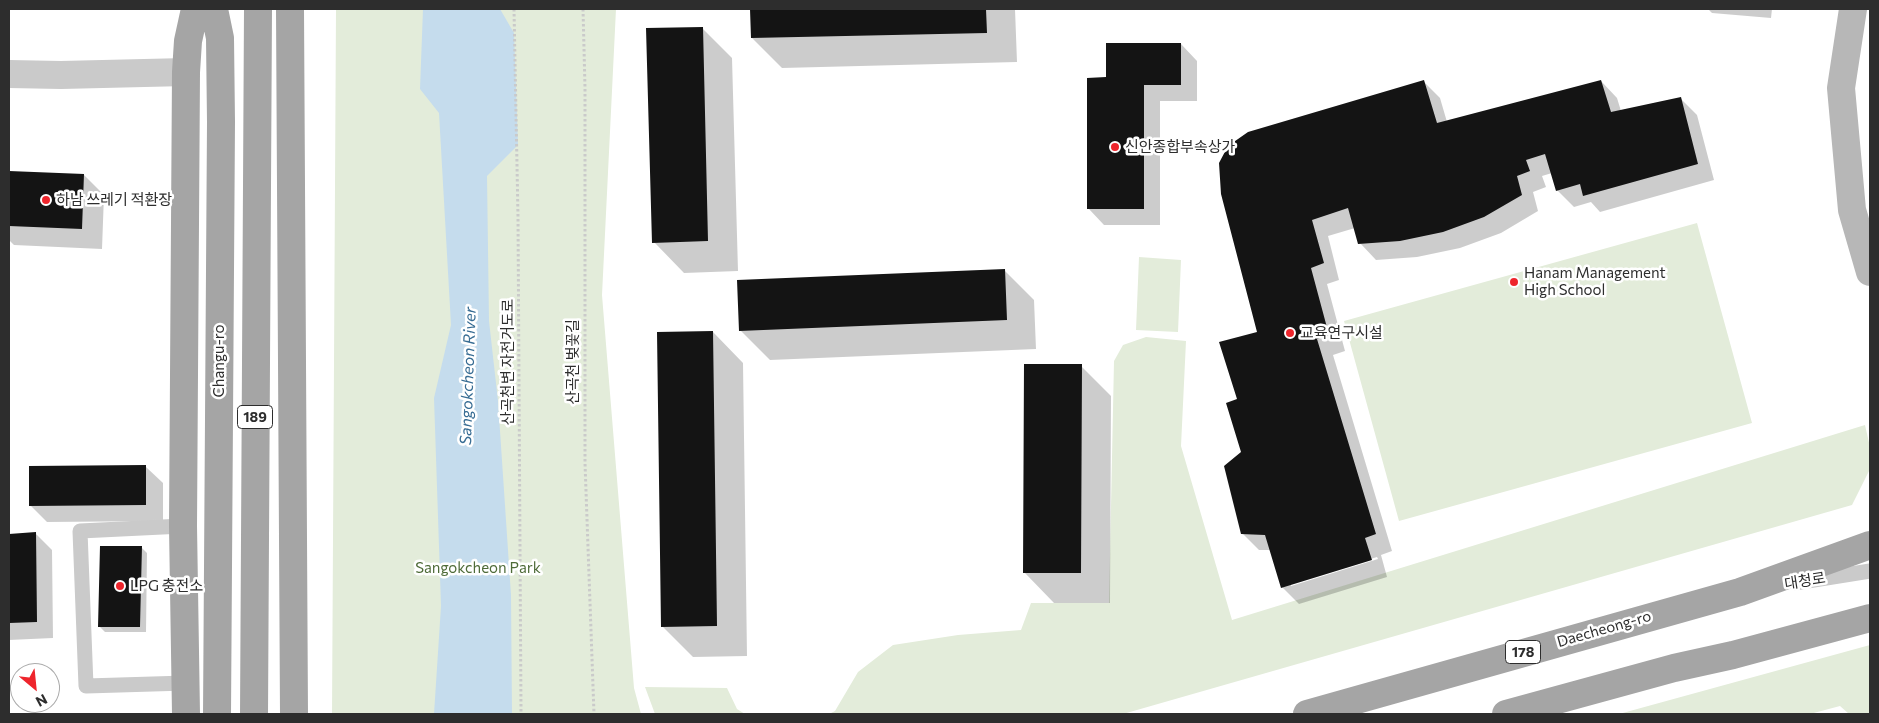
<!DOCTYPE html>
<meta charset="utf-8">
<style>
body{margin:0}
#map{position:relative;width:1879px;height:723px;overflow:hidden;background:#fff;font-family:Commissioner,sans-serif}
canvas{display:block}
.frame{position:absolute;inset:0;border:10px solid #2d2d2d;pointer-events:none}
.north{position:absolute;left:10px;top:663px;width:50px;height:50px;box-sizing:border-box;background:#fff;border:1px solid #ababab;border-radius:50%;rotate:152deg;font-size:14px;font-weight:700;line-height:20px;text-align:center;color:#2d2d2d}
.north::after{content:'';display:block;margin:auto;width:18px;height:22px;background:#ee252c;clip-path:polygon(50% 0,100% 100%,50% 72%,0 100%)}
</style>
<div id="map">
<canvas width="1879" height="723"></canvas>
<div class="frame"></div>
<div class="north">N</div>
</div>
<script>
const c = document.querySelector('canvas').getContext('2d');
c.lineJoin = 'round';
function fill(path, color) {
  c.fillStyle = color;
  c.fill(path, 'evenodd');
}
function toPath(rows) {
  const path = new Path2D();
  for (const r of rows) {
    path.moveTo(r[0], r[1]);
    for (let i = 2; i < r.length; i += 2) path.lineTo(r[i], r[i + 1]);
  }
  return path;
}
function trace(path, color, width, dash) {
  c.strokeStyle = color;
  c.lineWidth = width;
  c.lineCap = dash ? 'butt' : 'round';
  c.setLineDash(dash || []);
  c.stroke(path);
}
function drawText(font, color, halo, rows, align = 'center') {
  c.font = font + ' Commissioner,"Noto Sans KR",sans-serif';
  c.lineWidth = 5;
  c.setLineDash([]);
  c.textBaseline = 'middle';
  c.strokeStyle = halo;
  c.fillStyle = color;
  for (const [text, x, y, turn = 0] of rows) {
    c.save();
    c.translate(x, y);
    c.rotate((+turn || 0) * Math.PI / 180);
    c.textAlign = isNaN(turn) ? turn : align;
    if (halo) c.strokeText(text, 0, 0);
    c.fillText(text, 0, 0);
    c.restore();
  }
}
const green = toPath([
 [336,9,616,9,602,295,634,688,641,714,332,714],
 [1697,223,1752,423,1399,521,1344,321],
 [1139,257,1181,260,1178,332,1136,330],
 [1146,337,1186,341,1181,446,1232,620,1865,425,1870,447,1870,469,1852,505,1123,714,829,714,835,711,858,672,893,645,958,635,1021,630,1031,603,1109,603,1114,361,1123,345],
 [1870,645,1870,714,1849,714,1840,706,1810,714,1619,714],
 [645,687,727,688,737,709,745,714,655,714]
]);
const water = toPath([
 [423,9,500,9,514,33,518,145,487,176,489,321,498,401,511,595,512,714,434,714,441,606,434,398,451,325,439,113,420,89]
]);
const shadow = toPath([
 [751,9,1015,9,1017,62,782,68,752,38],
 [1708,9,1772,9,1771,18,1712,13],
 [702,28,732,58,738,271,684,273,654,242],
 [1181,44,1197,61,1197,101,1160,101,1160,225,1104,225,1088,208,1107,79],
 [1423,81,1440,98,1447,122,1601,81,1617,98,1621,111,1680,98,1697,115,1714,180,1600,212,1591,202,1574,207,1557,190,1552,173,1542,176,1546,187,1533,192,1538,211,1501,233,1460,248,1417,257,1376,260,1360,243,1355,228,1328,236,1339,280,1327,284,1345,351,1333,355,1392,551,1381,555,1387,577,1299,604,1282,587,1271,550,1259,550,1242,533,1242,452,1238,400,1258,332,1222,193],
 [1377,557,1378,559,1291,586,1291,584],
 [9,172,84,175,104,195,102,249,14,245,9,240],
 [1004,270,1034,300,1036,349,770,360,740,330],
 [713,332,743,363,747,656,693,657,662,626],
 [1081,366,1111,396,1110,603,1054,603,1024,572],
 [146,467,163,483,163,521,47,522,30,505],
 [35,533,52,550,53,638,9,640,9,535],
 [141,547,147,553,146,632,105,632,99,626]
]);
const building = toPath([
 [750,9,986,9,987,33,751,38],
 [703,27,708,241,652,243,646,28],
 [1106,43,1181,43,1181,85,1144,85,1144,209,1087,209,1087,78,1106,77],
 [1424,80,1437,123,1601,80,1611,112,1681,97,1698,164,1583,196,1580,184,1556,191,1545,154,1526,160,1530,171,1517,176,1522,195,1484,217,1443,232,1400,241,1358,244,1348,208,1312,220,1324,263,1311,268,1329,335,1317,339,1376,534,1365,538,1372,560,1281,588,1265,535,1241,534,1224,466,1241,452,1226,403,1237,399,1219,342,1257,332,1221,194,1219,163,1228,146,1248,132],
 [9,171,84,174,82,229,9,226],
 [1005,269,1007,320,739,331,737,280],
 [713,331,717,626,661,627,657,332],
 [1024,364,1082,364,1081,573,1023,573],
 [146,465,146,505,29,506,29,466],
 [36,532,37,622,9,623,9,534],
 [100,546,142,546,140,627,98,627]
]);
const path = toPath([
 [514,9,518,217,521,714],
 [583,9,585,88,585,463,594,714]
]);
const service = toPath([
 [183,526,80,531,86,686,186,683],
 [1795,583,1870,571]
]);
const minor = toPath([
 [9,74,61,75,186,72]
]);
const secondary = toPath([
 [1853,9,1841,88,1852,210,1870,272]
]);
const primary = toPath([
 [214,9,220,38,221,122,217,714],
 [290,9,294,714],
 [186,714,183,526,186,72,188,41,195,9],
 [254,714,258,9],
 [1307,714,1740,592,1870,545],
 [1506,714,1674,668,1733,655,1870,618]
]);
const markers = [
 [1115,147,5,"#ee252c"],
 [46,200,5,"#ee252c"],
 [1514,282,5,"#ee252c"],
 [1290,333,5,"#ee252c"],
 [120,586,5,"#ee252c"]
];
const shields = [
 [255,417,35],
 [1523,652,35]
];
const shieldNames = [
 ["189",255,417],
 ["178",1523,652]
];
const poiNames = [
 ["신안종합부속상가",1125,147],
 ["하남 쓰레기 적환장",56,200],
 ["Hanam Management",1524,273],
 ["High School",1524,290],
 ["교육연구시설",1300,333],
 ["LPG 충전소",130,586]
];
const streetNames = [
 ["Changu-ro",219,361,-90],
 ["산곡천변 자전거도로",508,362,-90],
 ["산곡천 벚꽃길",573,362,-90],
 ["대청로",1805,581,-9],
 ["Daecheong-ro",1604,629,-16]
];
const parkNames = [
 ["Sangokcheon Park",478,568]
];
const waterNames = [
 ["Sangokcheon River",468,376,-88]
];
fill(green, '#e3ecda');
fill(water, '#c5dced');
fill(shadow, '#0003');
fill(building, '#141414');
trace(path, '#cacaca', 3, [2.5, 2.5]);
trace(service, '#cacaca', 15);
trace(minor, '#cacaca', 28);
trace(secondary, '#b7b7b7', 28);
trace(primary, '#a5a5a5', 28);
for (const [x, y, r, color] of markers) {
  const dot = new Path2D();
  dot.arc(x, y, r, 0, 2 * Math.PI);
  c.fillStyle = color;
  c.fill(dot);
  trace(dot, '#fff', 2);
}
for (const [x, y, w] of shields) {
  const box = new Path2D();
  box.roundRect(x - w / 2, y - 11.5, w, 23, 4);
  c.fillStyle = '#fff';
  c.fill(box);
  trace(box, '#2d2d2d', 1);
}
drawText('bold 14px', '#2d2d2d', null, shieldNames);
drawText('15px', '#2d2d2d', '#fff', poiNames, 'left');
drawText('15px', '#2d2d2d', '#fff', streetNames);
drawText('15px', '#4e6b38', '#fff', parkNames);
drawText('italic 16px', '#376c93', '#fff', waterNames);
</script>
